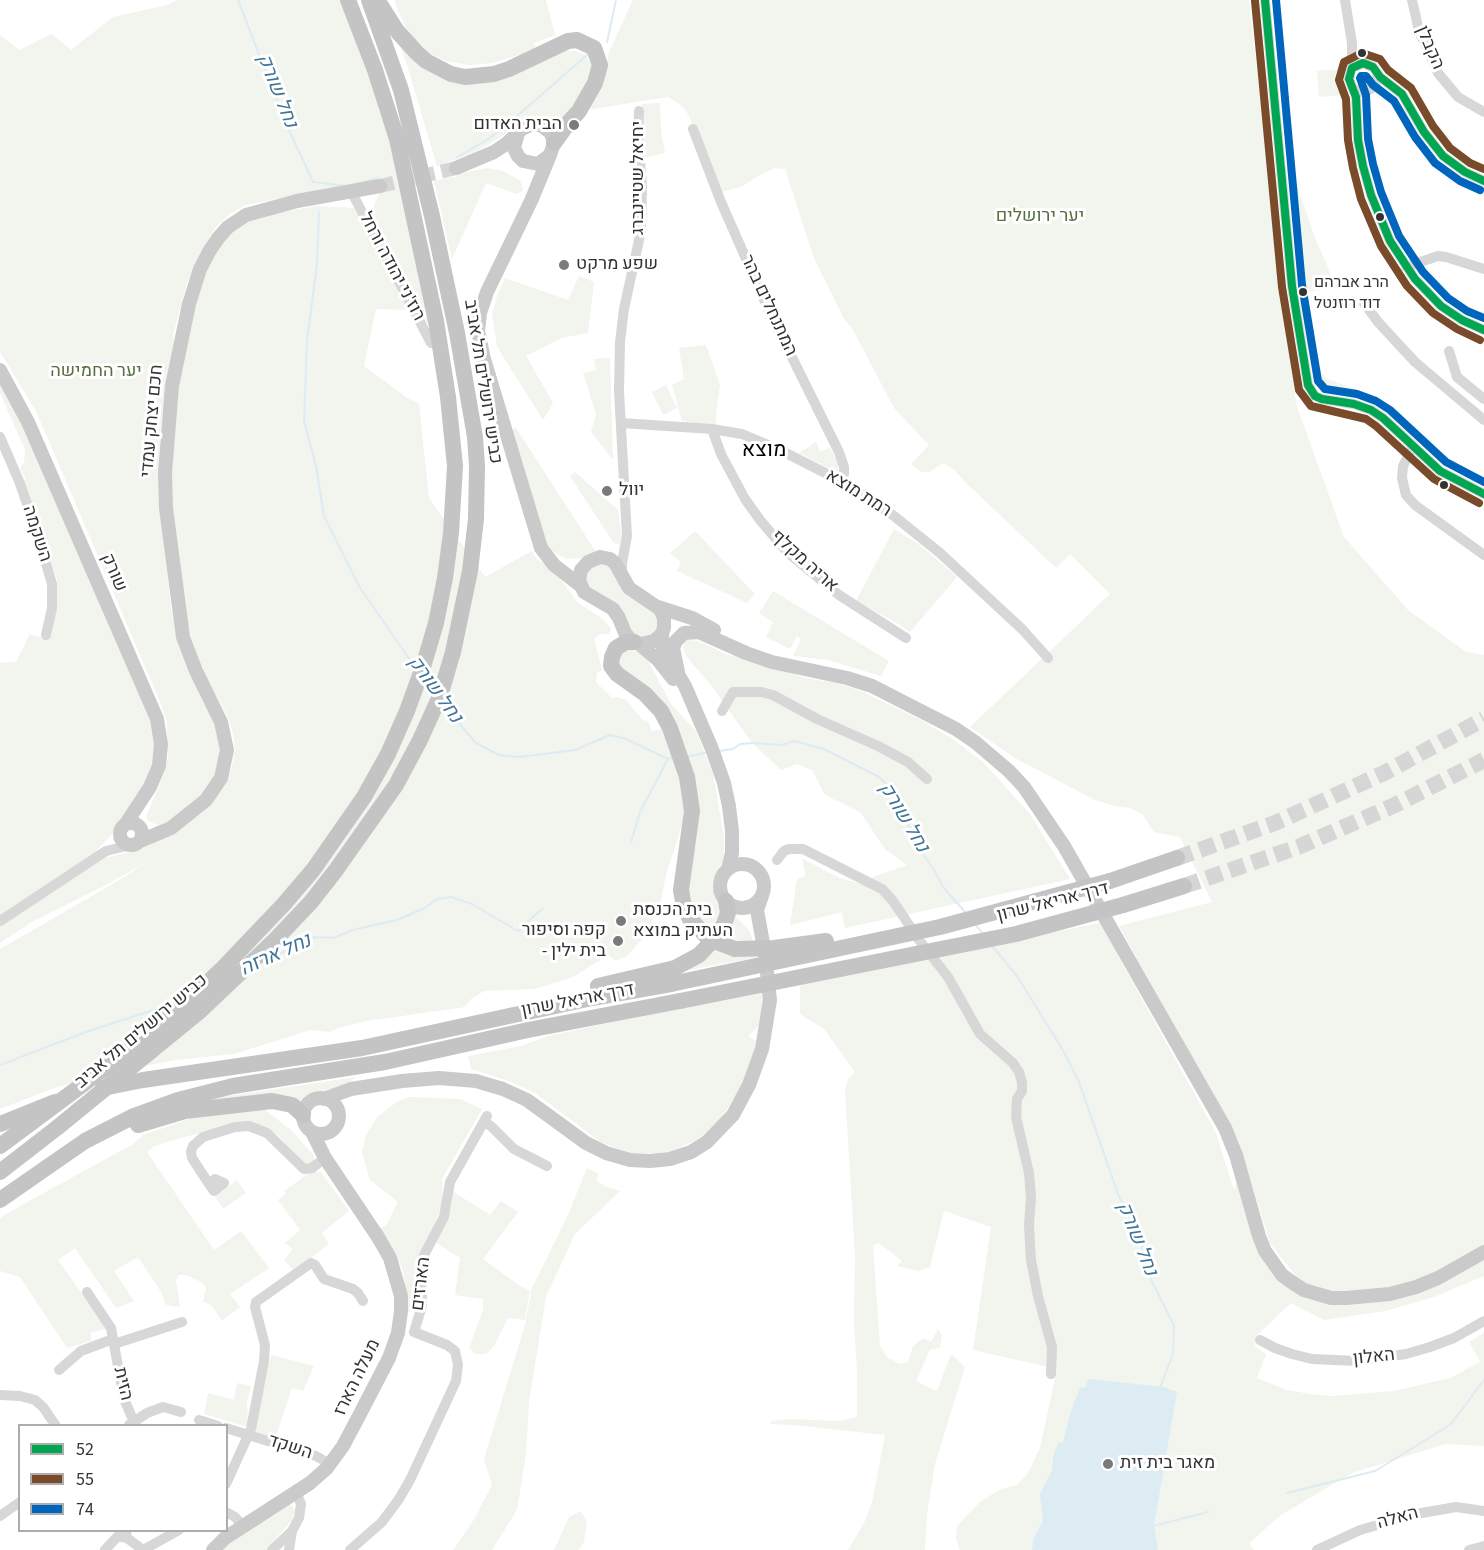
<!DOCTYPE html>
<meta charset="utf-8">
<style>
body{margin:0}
#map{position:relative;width:1484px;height:1550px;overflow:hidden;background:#fff;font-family:"Source Sans 3",sans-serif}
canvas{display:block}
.legend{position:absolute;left:18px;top:1424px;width:210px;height:108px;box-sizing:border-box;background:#fff;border:2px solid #adadad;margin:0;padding:8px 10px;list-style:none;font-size:18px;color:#333}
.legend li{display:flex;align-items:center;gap:12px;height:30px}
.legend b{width:30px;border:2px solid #adadad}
</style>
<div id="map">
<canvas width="1484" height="1550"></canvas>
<ul class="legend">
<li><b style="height:8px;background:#00a651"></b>52</li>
<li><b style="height:8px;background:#7a4b2a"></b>55</li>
<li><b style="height:8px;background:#0065bd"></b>74</li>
</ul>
</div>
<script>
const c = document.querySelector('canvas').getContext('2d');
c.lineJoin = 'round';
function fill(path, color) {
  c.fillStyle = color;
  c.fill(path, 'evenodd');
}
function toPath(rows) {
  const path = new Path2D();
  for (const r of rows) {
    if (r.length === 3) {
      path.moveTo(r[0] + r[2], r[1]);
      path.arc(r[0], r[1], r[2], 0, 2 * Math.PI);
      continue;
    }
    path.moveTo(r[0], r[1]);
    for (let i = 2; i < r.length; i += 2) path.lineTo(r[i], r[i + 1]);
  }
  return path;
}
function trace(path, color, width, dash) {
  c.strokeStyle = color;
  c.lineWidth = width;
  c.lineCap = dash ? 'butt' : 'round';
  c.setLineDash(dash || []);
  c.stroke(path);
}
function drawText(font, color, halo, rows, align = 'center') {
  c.font = font + ' "Source Sans 3",Heebo,sans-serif';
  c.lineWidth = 6;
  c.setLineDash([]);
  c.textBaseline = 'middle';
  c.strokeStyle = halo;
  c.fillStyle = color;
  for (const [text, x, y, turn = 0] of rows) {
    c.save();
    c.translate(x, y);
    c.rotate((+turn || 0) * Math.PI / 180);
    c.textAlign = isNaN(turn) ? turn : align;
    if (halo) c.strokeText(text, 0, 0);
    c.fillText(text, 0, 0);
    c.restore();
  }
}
const green = toPath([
 [177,0,343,0,378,99,378,108,393,145,433,328,424,321,380,237,374,212,374,205,380,192,318,191,245,205,230,214,215,228,203,249,187,283,173,335,174,343,160,434,159,488,171,608,178,639,211,711,222,747,218,768,205,793,170,821,159,825,150,822,146,817,164,774,168,757,167,722,161,704,36,411,0,352,0,35,19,50,52,34,71,50,113,17,167,5],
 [394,0,546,0,555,35,534,43,536,50,492,63,469,65,446,61,431,54,418,44,405,27],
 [633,0,1249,0,1296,404,1344,537,1408,610,1466,652,1484,655,1484,1246,1453,1264,1408,1285,1343,1294,1319,1289,1298,1279,1270,1243,1239,1142,1119,926,1212,902,1180,837,1154,832,1143,815,1131,808,1114,806,1093,799,1015,758,970,727,1110,594,1070,554,1056,568,964,481,954,469,943,463,930,472,921,472,911,464,929,445,894,408,852,328,844,319,814,258,785,169,775,168,758,176,743,186,719,193,696,130,685,109,678,103,668,97,586,110,606,68,609,52],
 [398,40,453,78,565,51,575,51,586,55,591,63,593,68,591,83,556,126,545,119,528,117,518,122,501,137,473,153,437,166,407,65],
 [1340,69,1342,95,1319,97,1317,71],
 [660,103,661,131,665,153,643,158,642,104],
 [487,168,503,171,521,181,523,191,516,194,486,183,452,259,434,181,451,177,456,178,457,174],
 [1292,171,1315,238,1337,288,1303,292],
 [316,206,354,208,408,310,376,309,364,366,406,397,419,404,429,498,485,577,532,551,537,559,555,571,577,602,604,620,611,629,610,634,600,634,594,639,602,670,597,673,596,682,612,698,617,697,626,700,642,719,649,722,652,731,666,728,686,797,682,825,666,875,660,904,643,938,627,956,616,961,608,955,573,977,534,989,484,991,472,998,465,1007,367,1021,341,1027,330,1032,310,1030,234,1054,176,1060,118,1071,57,1087,0,1109,0,949,111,885,149,861,102,887,35,920,0,943,0,663,16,662,30,634,47,639,57,601,57,579,23,481,26,479,20,468,24,463,25,450,0,393,0,380,21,420,152,726,155,743,153,762,147,779,116,830,96,851,101,859,135,851,167,837,227,779,232,766,235,749,233,733,226,713,205,676,191,637,185,613,172,507,169,448,177,381,194,302,215,247,236,225,252,217],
 [579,276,594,282,588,333,561,338,526,356,553,403,543,420,497,347,492,314,497,296,505,278,568,300],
 [1309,301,1317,358,1322,373,1328,379,1371,395,1386,405,1418,439,1418,449,1387,414,1371,404,1354,397,1327,392,1314,382,1299,302],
 [706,345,720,385,716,413,716,427,682,421,672,385,684,379,679,348],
 [610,358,613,460,591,432,596,414,583,373,596,370,594,359],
 [666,385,677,408,663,415,652,392],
 [516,428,596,552,581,558,566,559,551,551,546,544,509,431],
 [816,442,820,451,830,448,838,462,838,473,799,453],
 [575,472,618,510,622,539,619,545,613,542,570,476],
 [894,529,921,546,957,577,910,632,897,623,856,601],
 [695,531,755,594,747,603,677,571,681,562,670,553],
 [608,563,658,614,657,633,647,638,635,635,588,589,584,573,590,564],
 [773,591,889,661,881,676,828,660,793,656,801,639,797,636,790,649,766,637,772,623,776,624,759,613],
 [688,640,698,641,728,655,752,659,805,678,837,683,861,691,921,720,951,738,983,762,1030,814,1070,879,845,928,842,912,790,925,797,879,806,876,802,858,839,878,857,883,907,865,885,849,860,812,825,795,812,770,797,764,781,770,752,743,710,684,686,656,683,648,684,642],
 [631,649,639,653,648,661,671,704,696,731,713,774,724,837,724,853,723,860,713,880,714,895,721,910,715,925,709,931,701,923,687,895,685,748,618,666,618,659,623,651],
 [736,917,749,930,754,943,722,937],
 [1100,923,1216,1133,1234,1190,1239,1175,1258,1242,1300,1295,1385,1299,1484,1254,1484,1276,1434,1297,1385,1311,1324,1320,1291,1303,1258,1334,1254,1346,1266,1354,1257,1378,1287,1390,1310,1394,1332,1396,1394,1391,1450,1378,1480,1362,1469,1342,1484,1333,1484,1446,1445,1444,1352,1473,1281,1515,1249,1543,1254,1550,960,1550,956,1538,957,1527,967,1515,981,1501,1001,1489,1017,1485,1028,1473,1040,1448,1057,1369,973,1350,991,1227,944,1211,930,1267,918,1271,897,1266,902,1261,879,1243,873,1246,880,1346,888,1358,900,1364,908,1362,913,1346,924,1338,931,1342,938,1329,942,1335,940,1348,930,1350,916,1381,937,1391,951,1354,965,1367,935,1464,927,1514,925,1550,848,1550,864,1523,872,1503,885,1435,794,1425,771,1424,771,1421,791,1419,838,1421,857,1417,857,1369,854,1325,855,1256,845,1092,848,1079,855,1072,824,1029,800,1014,800,982],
 [716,947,743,956,759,957,673,973],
 [763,990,763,1022,748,1036,759,1043,742,1087,717,1124,707,1133,694,1141,671,1151,658,1153,631,1153,602,1143,535,1093,509,1081,471,1069,468,1056,521,1046,548,1036],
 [357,1077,338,1089,311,1095,302,1104,208,1103,214,1098],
 [409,1097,460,1099,482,1109,442,1179,443,1201,434,1228,415,1312,406,1311,407,1295,403,1271,397,1256,379,1229,386,1225,398,1202,370,1180,362,1152,366,1135,377,1117,398,1101],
 [264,1109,292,1131,314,1156,314,1162,307,1165,301,1162,278,1135,260,1125,225,1126,163,1143,153,1147,147,1152,214,1250,241,1231,269,1268,230,1294,240,1307,222,1321,212,1306,203,1301,206,1288,203,1283,187,1275,179,1275,176,1280,180,1307,166,1305,161,1292,138,1257,114,1271,134,1301,116,1308,75,1248,58,1260,103,1323,105,1329,91,1333,91,1341,67,1348,20,1277,0,1271,0,1218,22,1205,133,1144,143,1135,192,1118],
 [587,1168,599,1174,596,1181,607,1187,620,1191,575,1234,546,1297,529,1402,526,1454,517,1510,492,1550,453,1550,473,1521,492,1485,484,1459,525,1325,532,1288,568,1215],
 [312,1171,321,1172,349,1211,322,1233,329,1244,294,1271,284,1260,293,1249,285,1243,300,1230,278,1200,286,1194,284,1191],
 [237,1180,246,1193,223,1209,215,1197],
 [452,1191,490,1215,501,1201,518,1212,483,1259,517,1284,530,1291,525,1320,508,1318,494,1346,486,1354,476,1354,469,1348,483,1310,483,1299,455,1295,460,1258,435,1242,449,1218,453,1198],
 [271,1355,314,1366,303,1391,292,1388,275,1439,255,1432,260,1399],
 [237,1383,251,1386,247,1402,248,1427,204,1414,208,1393,234,1400],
 [289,1503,295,1510,292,1520,266,1550,220,1550],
 [581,1511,587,1522,584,1542,578,1550,554,1550,569,1517]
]);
const water = toPath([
 [1088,1379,1164,1387,1177,1392,1154,1525,1158,1550,1032,1550,1034,1538,1043,1521,1040,1494,1052,1470,1053,1457,1058,1443,1063,1442,1070,1414,1080,1388,1086,1387]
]);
const stream = toPath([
 [238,0,284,119,313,182,347,186],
 [607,42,616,0],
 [456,158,487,140,507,125,588,54],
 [355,184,378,178],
 [319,212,317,264,307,341,304,421,316,466,324,516,360,588,415,667],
 [426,681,435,693],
 [443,705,476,743,499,755,520,757,575,750,610,735,626,739,668,759,672,758],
 [719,751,733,749,740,744,753,743,782,745,794,741,824,749,879,777,891,789,922,853,935,871,943,887,966,913],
 [687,757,708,752],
 [631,842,640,812,668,759],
 [975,924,983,934],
 [992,946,1017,976,1064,1052,1079,1082,1118,1194,1140,1239,1152,1281,1174,1326,1173,1354,1160,1388],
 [264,961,315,937,334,938,352,930,397,920,425,908,437,899,452,897,472,904,518,931,543,908],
 [0,1065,83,1033,172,1004],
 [1287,1493,1375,1471,1450,1425,1484,1380],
 [1153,1526,1208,1512]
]);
const majorTunnel = toPath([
 [380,186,456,168]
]);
const highwayTunnel = toPath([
 [1177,858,1275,823,1384,773,1484,719],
 [1184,886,1298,847,1395,805,1484,760]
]);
const minor = toPath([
 [1265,0,1292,286,1308,385,1315,396,1322,399,1354,404,1371,410,1383,418,1440,471,1484,494],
 [1345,0,1352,43,1352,68],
 [1412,0,1419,31,1438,73,1458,97,1484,112],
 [1353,88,1362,92,1371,89,1377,81,1377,74],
 [693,129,721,202,769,311,839,452,844,467,844,475,841,481],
 [1484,181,1465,172,1443,156,1424,132,1402,94,1380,77,1373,67,1363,63,1352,68,1349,79,1356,97,1358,140,1363,166,1371,195,1390,241,1415,279,1441,306,1462,320,1484,330],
 [351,191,431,343],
 [1406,267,1438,256,1446,257,1484,269],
 [1364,303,1378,322,1415,362,1484,420],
 [1449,351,1457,377,1484,399],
 [621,423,712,429,742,434,778,449,841,481,894,516,940,553,1022,629,1048,658],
 [712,429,721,454,745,499,760,520,788,553,839,595,906,638],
 [0,437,19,481,37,532,52,584,52,608,46,635],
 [1413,447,1403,466,1402,478,1406,495,1415,505,1484,555],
 [622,574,622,563,627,536,619,391,620,342,624,309,641,231,642,186,638,136,639,111],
 [722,711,733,692,761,692,773,695,817,719,878,746,908,762,927,779],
 [777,860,784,851,789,849,803,849,882,889,893,901,919,940,948,977,980,1034,1013,1063,1019,1072,1022,1082,1022,1091,1017,1099,1016,1117,1029,1173,1031,1198,1029,1225,1031,1260,1038,1296,1052,1347,1051,1374],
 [0,921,106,851,130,845],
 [484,1121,492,1127,514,1149,547,1166],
 [215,1179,224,1183,214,1191,209,1184,215,1179],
 [209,1184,192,1158,191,1152,193,1146,203,1137,235,1127,249,1126,267,1133,304,1169,312,1168,325,1158],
 [87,1292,111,1328,124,1399,134,1422],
 [1260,1340,1275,1348,1292,1354,1312,1359,1357,1361,1406,1354,1430,1347,1454,1338,1484,1321],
 [114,1344,182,1322],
 [59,1370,81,1351,113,1339],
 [0,1395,20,1396,35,1400,43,1407,56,1426],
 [199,1420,218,1426],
 [129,1425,147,1413,163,1407,181,1412],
 [226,1428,316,1456,330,1464],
 [226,1484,251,1429,264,1361,265,1345,255,1307,256,1302,311,1263,315,1265,324,1279,353,1289,358,1293,363,1301],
 [226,1512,235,1517,243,1526],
 [0,1516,20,1502],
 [126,1530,127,1538,143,1550,179,1530],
 [105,1550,118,1536,127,1538],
 [272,1550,292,1531,299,1518,301,1504,296,1492],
 [289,1550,292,1531],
 [350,1550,382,1522,399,1499,410,1480,456,1381,458,1365,455,1351,447,1345,414,1332,422,1306,421,1269,423,1257,444,1217,450,1182,487,1116],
 [1317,1550,1360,1530,1416,1514,1456,1507,1484,1511],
 [1469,1550,1484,1546]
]);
const major = toPath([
 [550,155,531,201,487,292,480,313,478,331,484,359,541,548,554,565,581,586],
 [456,168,494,152,506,144,522,129,533,124,542,126,551,133,554,143,550,155,538,164,523,161,518,156,514,148,518,133],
 [0,370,28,422,157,719,161,744,159,766,150,787,125,825],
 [600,557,610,559,615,563,629,588,660,609,664,618,664,628,661,635,654,641,641,644,631,640,625,633,619,618,613,609,584,592,579,580,581,570,588,562,600,557],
 [658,607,692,618,714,630],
 [662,633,663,649,685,686,712,749,724,783,729,806,732,831,732,853,728,869],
 [639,644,658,660,673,679],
 [678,672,673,648,676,641,684,633,699,632,746,653,772,662,847,678,872,686,956,729,975,742,1009,771,1024,787,1064,846,1225,1128,1236,1155,1259,1236,1265,1251,1282,1275,1293,1283,1304,1290,1331,1298,1346,1298,1390,1294,1416,1287,1438,1278,1484,1252],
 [131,834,11],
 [140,841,171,828,206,800,221,778,227,750,221,722,196,671,183,637,166,508,165,473,172,386,189,304,200,269,210,250,219,237,228,227,246,215,297,201,380,186],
 [742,886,22],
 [321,1116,18],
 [324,1099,351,1089,402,1081,439,1078,476,1081,503,1089,527,1100,586,1143,606,1153,630,1160,650,1161,670,1159,691,1152,707,1142,733,1115,749,1085,762,1049,770,1000,765,954,757,910,762,896],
 [213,1550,225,1538,310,1483,327,1468,343,1446,360,1414,389,1358,398,1333,401,1311,401,1296,390,1258,378,1237,325,1158,312,1132]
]);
const highway = toPath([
 [348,0,375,70,397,139,436,321,448,397,455,466],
 [369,0,401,90,432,216,457,333,475,437,477,466],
 [378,1,397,31,417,53,426,61,451,74,465,77,494,74,509,69,568,41,577,40,594,48,600,65,595,83,579,111,569,122,554,143],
 [634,642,626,642,616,648,612,657,611,666,617,674,645,694,661,711,670,728,687,777,692,811,681,890,684,907,690,919],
 [1110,881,1177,858],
 [1123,905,1184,886],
 [598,986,675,968,699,955,717,936,724,924,728,913,726,901],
 [103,1088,143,1080,362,1048,592,998,671,984],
 [0,1124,55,1102],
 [138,1125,185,1111,272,1101,292,1105,303,1115],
 [0,1172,58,1127],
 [0,1200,85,1141,134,1116,178,1100,233,1086,385,1062,528,1030,680,1001]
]);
const highwayBridge = toPath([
 [690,919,709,939,735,949,774,948,826,941],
 [671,984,940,927,1110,881],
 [680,1001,1016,934,1123,905],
 [58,1127,200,1011,275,940,311,902,336,870,396,785,420,740,440,696,453,652,470,571,476,519,477,466],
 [0,1146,117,1059,190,999,223,968,284,904,313,870,364,797,388,754,407,711,423,667,436,623,445,578,451,533,455,466]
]);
const bus1 = toPath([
 [1265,0,1292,286,1308,385,1315,396,1322,399,1354,404,1371,410,1383,418,1440,471,1484,494],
 [1484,181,1465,172,1443,156,1424,132,1402,94,1380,77,1373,67,1363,63,1352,68,1349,79,1356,97,1358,140,1363,166,1371,195,1390,241,1415,279,1441,306,1462,320,1484,330]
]);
const bus2 = toPath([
 [1255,1,1282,287,1299,390,1311,406,1366,419,1376,426,1434,479,1479,503],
 [1480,340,1457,329,1433,313,1407,286,1381,246,1361,199,1353,168,1348,140,1346,99,1339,80,1344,62,1362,53,1380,59,1388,70,1411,88,1433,126,1450,148,1470,163,1484,169]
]);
const bus3 = toPath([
 [1276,0,1302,285,1318,381,1325,389,1357,394,1376,401,1390,410,1446,462,1484,482],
 [1480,190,1460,181,1435,163,1415,137,1394,101,1373,85,1366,76,1361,76,1360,78,1366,95,1368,139,1373,164,1381,192,1399,236,1423,272,1448,298,1467,311,1484,318]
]);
const markers = [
 [1362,53,5,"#333"],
 [574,125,6,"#7a7a7a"],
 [1380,217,5,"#333"],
 [564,265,6,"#7a7a7a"],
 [1303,292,5,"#333"],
 [1444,485,5,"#333"],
 [607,491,6,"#7a7a7a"],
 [621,921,6,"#7a7a7a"],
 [618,941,6,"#7a7a7a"],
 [1108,1464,6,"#7a7a7a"]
];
const busNames = [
 ["הרב אברהם",1314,283],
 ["דוד רוזנטל",1314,304]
];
const streetNames = [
 ["הקבלן",1429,48,67],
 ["יחיאל שטיינברג",639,178,-90],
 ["רוז'ני יהודה ורחל",391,267,62],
 ["המתנחלים בהר",768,306,65],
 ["כביש ירושלים תל אביב",482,382,81],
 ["חכם יצחק עמדי",153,421,-85],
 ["רמת מוצא",858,494,32],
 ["השקמה",36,534,72],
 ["אריה מקלף",804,562,42],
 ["שורק",113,573,67],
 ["דרך אריאל שרון",1053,903,-14],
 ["דרך אריאל שרון",578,1001,-11],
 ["כביש ירושלים תל אביב",142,1032,-40],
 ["הארזים",422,1284,-83],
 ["האלון",1374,1358,-6],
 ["מעלה הארז",358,1378,-64],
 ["הזית",122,1384,77],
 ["השקד",290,1448,18],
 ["האלה",1398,1519,-15]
];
const poiNames = [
 ["הבית האדום",562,125,"right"],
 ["שפע מרקט",576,265],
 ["יוול",619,491],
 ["בית הכנסת",633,911],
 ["העתיק במוצא",633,932],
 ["קפה וסיפור",606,931,"right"],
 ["- בית ילין",606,952,"right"],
 ["מאגר בית זית",1120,1464]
];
const parkNames = [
 ["יער ירושלים",1040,217],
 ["יער החמישה",96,372]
];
const waterNames = [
 ["נחל שורק",276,91,68],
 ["נחל שורק",434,690,54],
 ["נחל שורק",903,818,59],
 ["נחל ארזה",276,956,-24],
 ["נחל שורק",1136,1239,68]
];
const quarterNames = [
 ["מוצא",764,451]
];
fill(green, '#f1f5ed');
fill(water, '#ddebf3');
trace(stream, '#ddebf3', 2);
trace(majorTunnel, '#d6d6d6', 14, [14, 7]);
trace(highwayTunnel, '#d6d6d6', 16, [16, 8]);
trace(minor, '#d7d7d7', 10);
trace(major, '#cacaca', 14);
trace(highway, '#c4c4c4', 16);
trace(highwayBridge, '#c4c4c4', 16);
trace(bus1, '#00a651', 8);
trace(bus2, '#7a4b2a', 8);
trace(bus3, '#0065bd', 8);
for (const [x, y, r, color] of markers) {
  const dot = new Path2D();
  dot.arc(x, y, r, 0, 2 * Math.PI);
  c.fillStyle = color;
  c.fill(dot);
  trace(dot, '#fff', 2);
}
drawText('16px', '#333', '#fff', busNames, 'left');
drawText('18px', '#333', '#fff', streetNames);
drawText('18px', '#333', '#fff', poiNames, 'left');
drawText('18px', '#56703f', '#fff', parkNames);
drawText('italic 20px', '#3f7597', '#fff', waterNames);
drawText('21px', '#000', '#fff', quarterNames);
</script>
